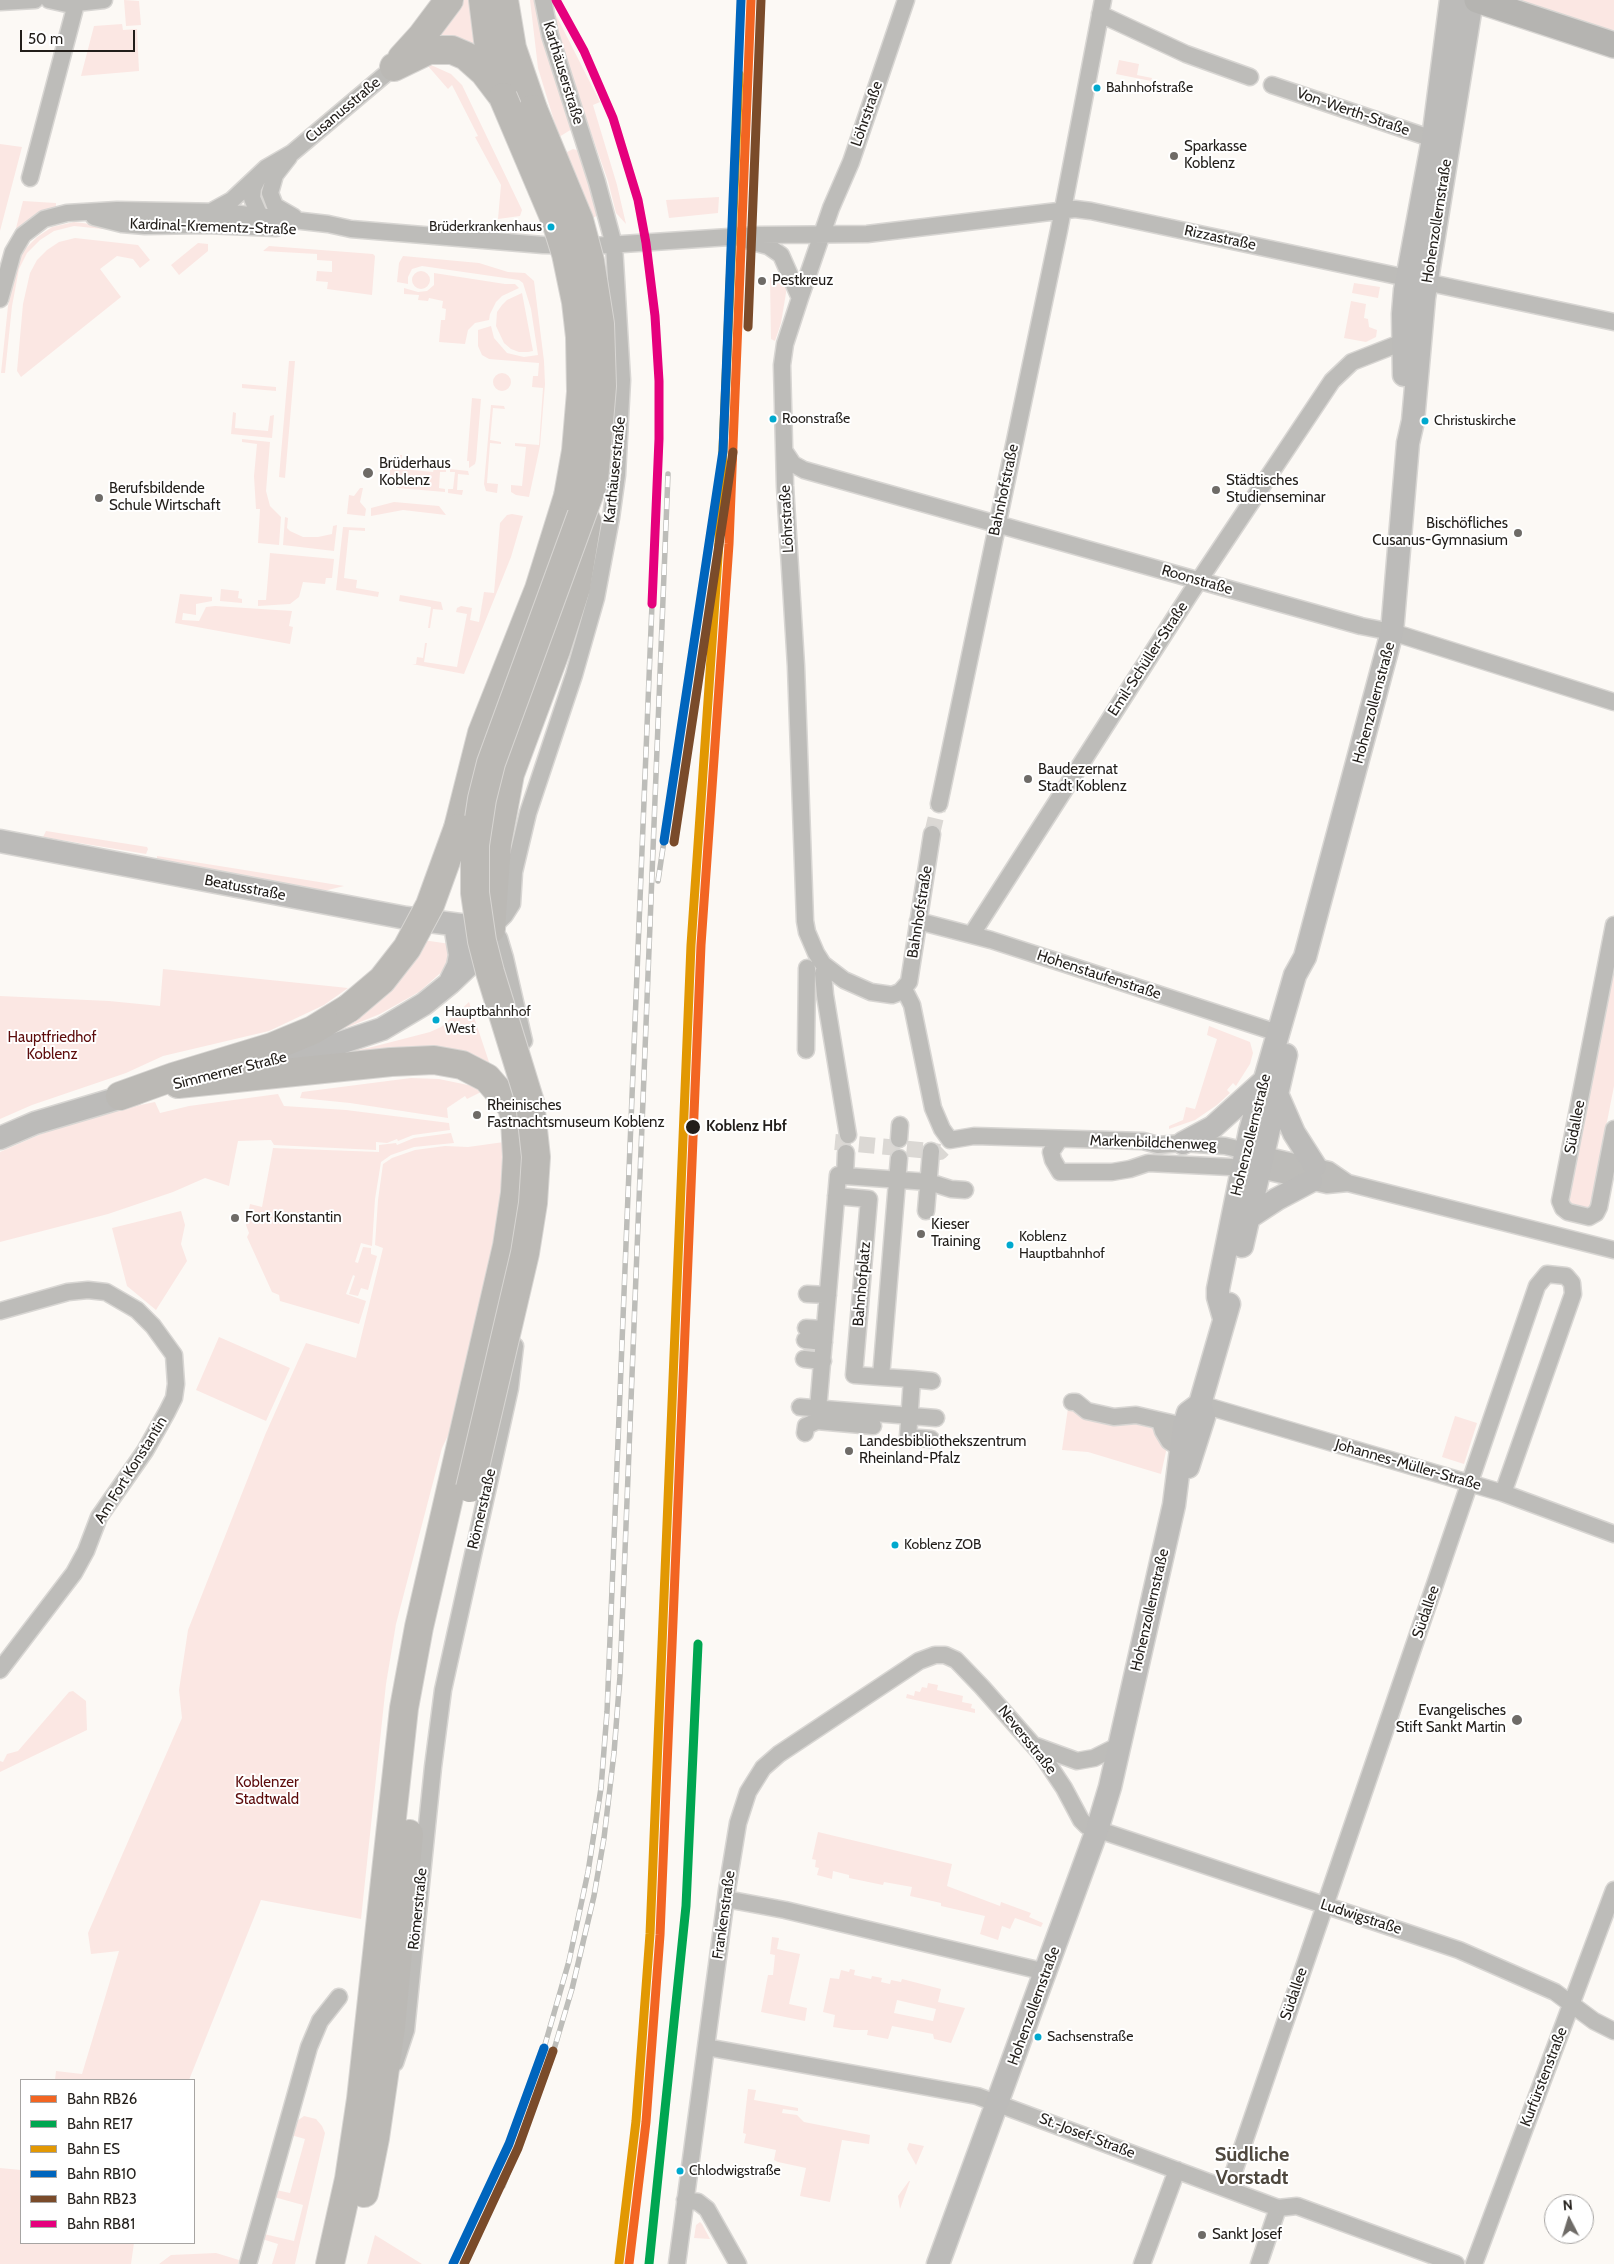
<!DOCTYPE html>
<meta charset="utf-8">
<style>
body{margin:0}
#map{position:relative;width:1614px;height:2264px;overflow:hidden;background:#fcf9f5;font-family:Cabin,sans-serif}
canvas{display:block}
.legend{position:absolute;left:20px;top:2079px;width:175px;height:165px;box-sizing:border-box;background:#fff;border:1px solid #a7a5a3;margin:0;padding:6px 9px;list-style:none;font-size:15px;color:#221e1a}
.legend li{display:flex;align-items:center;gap:10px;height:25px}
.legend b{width:25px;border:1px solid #a7a5a3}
.north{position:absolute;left:1544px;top:2194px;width:50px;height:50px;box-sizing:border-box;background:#fff;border:1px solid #a7a5a3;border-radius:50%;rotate:355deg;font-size:14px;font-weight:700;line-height:20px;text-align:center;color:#221e1a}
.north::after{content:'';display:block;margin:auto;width:18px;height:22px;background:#6e6b67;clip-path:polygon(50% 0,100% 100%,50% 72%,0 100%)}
.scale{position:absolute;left:20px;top:30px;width:115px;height:22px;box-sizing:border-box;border:2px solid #221e1a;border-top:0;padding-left:6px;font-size:15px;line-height:18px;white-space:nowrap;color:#221e1a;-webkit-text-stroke:4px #fff;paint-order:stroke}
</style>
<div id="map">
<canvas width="1614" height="2264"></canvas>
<ul class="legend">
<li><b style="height:6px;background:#f26522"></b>Bahn RB26</li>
<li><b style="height:6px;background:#00a651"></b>Bahn RE17</li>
<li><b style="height:6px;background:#e29803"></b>Bahn ES</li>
<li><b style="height:6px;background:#0065bd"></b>Bahn RB10</li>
<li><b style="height:6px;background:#7a4b2a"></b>Bahn RB23</li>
<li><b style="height:6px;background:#e5007d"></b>Bahn RB81</li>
</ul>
<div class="north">N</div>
<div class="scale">50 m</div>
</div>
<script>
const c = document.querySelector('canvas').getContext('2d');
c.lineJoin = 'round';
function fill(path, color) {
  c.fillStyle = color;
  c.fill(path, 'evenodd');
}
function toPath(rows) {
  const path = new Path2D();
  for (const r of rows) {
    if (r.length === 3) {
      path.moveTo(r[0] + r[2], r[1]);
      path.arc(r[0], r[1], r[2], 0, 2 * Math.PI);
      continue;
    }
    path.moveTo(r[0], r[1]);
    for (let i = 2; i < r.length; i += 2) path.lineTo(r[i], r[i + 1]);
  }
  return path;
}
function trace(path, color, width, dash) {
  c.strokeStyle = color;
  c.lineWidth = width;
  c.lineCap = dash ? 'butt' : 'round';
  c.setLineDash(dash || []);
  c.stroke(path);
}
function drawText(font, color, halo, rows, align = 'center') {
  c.font = font + ' Cabin,sans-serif';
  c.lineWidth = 4;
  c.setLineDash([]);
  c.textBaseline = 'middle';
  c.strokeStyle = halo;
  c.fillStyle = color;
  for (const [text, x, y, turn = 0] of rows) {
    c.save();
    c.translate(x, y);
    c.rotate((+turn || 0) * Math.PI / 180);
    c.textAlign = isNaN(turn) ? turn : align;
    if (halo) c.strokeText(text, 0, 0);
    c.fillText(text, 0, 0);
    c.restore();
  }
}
const green = toPath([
 [124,0,139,1,141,25,126,26],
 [455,0,474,0,483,59,432,43],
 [530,0,535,0,543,41,573,125,572,129,559,137,538,68],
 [1502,0,1614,0,1614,30,1582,27],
 [556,15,600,102,593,105,617,185,626,224,616,213,608,181,560,45,555,22],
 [122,24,123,30,137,29,139,71,81,76,94,26],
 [1119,60,1139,64,1137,75,1152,78,1151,81,1116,74],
 [431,65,451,74,462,85,522,210,520,216,498,219,501,185,475,137,478,136,452,85,448,89,428,66],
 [0,144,22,147,0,231],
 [573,149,580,151,598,215,593,218,565,153],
 [719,197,718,213,669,218,666,200],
 [23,201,56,203,56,207,37,214,15,232],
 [74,222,141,230,141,233,74,226,54,231,40,240,27,253,19,269,12,306,5,373,1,373,8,306,16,267,24,250,37,237,52,227],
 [75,238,138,245,150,260,140,268,133,259,117,256,100,269,121,297,21,377,17,371,23,304,30,273,37,260,47,250,59,242],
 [198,243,208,244,208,251,179,275,171,265],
 [269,246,373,254,375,256,372,295,327,289,328,282,316,281,317,271,332,272,332,261,317,260,317,254,263,251],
 [403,256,479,263,508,272,525,273,534,281,544,361,545,384,540,446,529,497,516,495,511,492,511,485,522,486,526,447,515,446,515,443,539,445,543,388,532,387,533,376,538,376,539,363,489,359,482,355,478,346,478,330,491,326,494,338,507,353,524,357,538,355,531,309,523,283,519,280,422,266,412,269,408,277,408,284,397,282,399,263],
 [421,280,9],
 [434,273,505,284,515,284,519,288,502,296,496,302,490,314,489,320,475,323,468,330,465,344,439,342,441,320,445,320,446,309,442,308,443,301,429,298,428,301,418,300,419,295,404,294,404,288,418,292,427,291,434,285],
 [782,275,786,281,786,293,781,323,775,341,771,339,770,278],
 [1354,283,1380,287,1378,298,1352,293],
 [522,293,533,351,528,352,519,352,511,349,504,343,496,326,497,312,502,305,507,300],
 [1351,301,1366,304,1364,318,1368,319,1369,327,1377,330,1376,337,1366,342,1344,338],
 [289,361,295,361,285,478,279,477],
 [502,382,9],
 [242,384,276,387,276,391,242,388],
 [472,398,481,399,476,460,475,464,469,468,469,461,467,461],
 [491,405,504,406,505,409,493,408,490,440,501,442,501,444,490,443,487,483,498,484,497,493,486,491,484,484],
 [233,412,236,413,235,428,268,431,270,416,274,415,272,438,231,434],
 [242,439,270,442,266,491,270,506,281,517,279,545,258,543,260,509,256,509,254,476,257,444,242,442],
 [400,455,402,455,401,464,412,465,412,470,433,472,434,468,446,469,446,472,440,472,439,488,445,489,445,492,398,488,392,485,390,480,390,466,399,467],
 [450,469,468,471,469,475,458,474,457,490,463,490,462,495,448,493,448,489,453,489,455,472,450,472],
 [360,488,363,488,360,502,366,509,365,516,347,514,349,495,354,496],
 [394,502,439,506,446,515,403,510,371,516,371,508],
 [512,514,523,516,511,557,464,674,412,664,416,664,417,657,423,658,425,643,427,643,424,662,457,667,467,614,456,612,457,608,461,606,472,608,470,620,479,622,484,592,494,593,500,523,507,515],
 [285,517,288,518,287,528,290,531,303,537,318,537,332,534,333,526,337,525,334,551,283,545],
 [343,527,365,528,365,531,349,530,344,578,357,580,356,588,379,592,378,597,336,590],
 [270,553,334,559,332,578,326,578,325,584,303,582,299,597,290,604,258,606,258,600,266,600],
 [221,589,239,591,238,598,242,599,242,603,220,601],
 [180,594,212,597,212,601,196,604,196,615,183,613,182,620,199,621,206,607,215,606,292,611,289,626,293,627,290,644,175,623],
 [400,595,441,602,443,610,433,609,430,628,428,628,431,607,399,601],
 [46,831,147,847,148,849,146,854,43,837],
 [157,856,344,886,324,891,157,859],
 [423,940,450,944,453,957,445,969,419,992,380,1014,328,1035],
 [1614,957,1614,1086,1590,1209,1568,1205],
 [163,969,348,988,324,1005,269,1031,163,1056,126,1073,32,1105,0,1119,0,996,109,1001,160,1006],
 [469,1002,490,1065,327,1056,372,1047,430,1032,441,1027],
 [1209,1026,1250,1042,1253,1053,1250,1064,1236,1086,1233,1083,1227,1090,1230,1093,1217,1105,1195,1120,1169,1129,1169,1126,1183,1120,1186,1107,1195,1109,1217,1039,1207,1035],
 [411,1078,439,1079,487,1089,467,1099,465,1096,447,1108,448,1118,350,1103,300,1098,302,1092],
 [278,1094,284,1106,346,1110,449,1123,450,1130,413,1135,398,1141,397,1139,387,1143,376,1142,376,1150,274,1145,271,1140,238,1141,229,1186,205,1178,173,1192,108,1214,0,1242,0,1152,41,1134,106,1112,155,1102,160,1113,189,1106],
 [451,1133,454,1143,414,1147,391,1155,381,1162,375,1199,372,1246,361,1243,355,1262,358,1263,363,1247,371,1248,371,1254,377,1256,368,1290,361,1288,358,1296,349,1294,355,1276,353,1275,346,1294,366,1301,359,1324,280,1301,279,1295,272,1292,247,1237,249,1233,246,1225,250,1204,262,1207,273,1148,379,1152,379,1145,396,1143,397,1145,414,1138],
 [504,1142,501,1207,454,1423,442,1448,396,1624,386,1684,361,1919,261,1900,189,2080,55,2080,56,2071,82,2074,119,1951,91,1954,88,1933,182,1718,179,1690,188,1630,265,1435,306,1343,356,1358,383,1248,375,1245,378,1200,383,1164,392,1158,415,1150,445,1146,468,1147],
 [181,1211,185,1225,181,1244,187,1261,156,1310,127,1286,112,1228],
 [219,1337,290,1368,266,1421,196,1390],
 [1068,1408,1152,1428,1167,1447,1161,1474,1088,1452,1062,1450],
 [1455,1416,1477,1423,1464,1464,1442,1457],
 [928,1683,938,1685,937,1690,963,1696,962,1702,972,1704,971,1708,975,1709,975,1713,906,1698,907,1694,914,1696,915,1691,920,1692,922,1687,927,1688],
 [73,1691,86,1701,87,1730,0,1772,0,1761,3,1762,7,1754,18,1751,69,1692],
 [818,1832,952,1864,947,1886,1000,1906,1001,1902,1031,1913,1029,1917,1043,1923,1041,1927,1015,1918,1010,1929,1002,1926,998,1940,980,1934,985,1916,941,1906,941,1903,910,1896,912,1887,884,1882,883,1885,849,1878,849,1875,833,1871,832,1879,817,1875,819,1868,815,1867,816,1860,812,1859],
 [772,1937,779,1938,777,1949,800,1954,789,2004,807,2008,805,2021,761,2012,768,1975,773,1975,775,1955,770,1954],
 [850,1969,855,1970,854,1975,871,1979,872,1976,882,1978,881,1982,890,1984,891,1980,901,1982,902,1979,941,1989,938,2002,965,2008,951,2043,934,2039,933,2034,892,2026,888,2039,867,2035,868,2030,852,2030,833,2027,835,2015,823,2012,830,1978,839,1979,841,1970,849,1972],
 [897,2000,936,2009,933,2021,894,2013],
 [748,2089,756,2090,754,2100,798,2108,798,2111,783,2109,782,2113,797,2115,804,2122,870,2135,869,2144,842,2140,830,2202,800,2196,806,2168,778,2162,774,2160,776,2150,744,2143,746,2134,743,2133],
 [304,2116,316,2119,322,2126,325,2133,295,2264,272,2264,278,2244,262,2239,264,2234,294,2241,303,2205,274,2197,276,2190,290,2193,305,2139,291,2135,297,2121],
 [909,2143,924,2146,916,2165,907,2149],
 [0,2168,21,2170,21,2243,134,2243,131,2264,0,2264],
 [909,2181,910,2181,900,2209,898,2196],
 [700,2222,702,2224,710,2239,694,2238,696,2225],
 [375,2235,422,2264,367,2264],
 [216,2253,239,2260,238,2264,159,2264,171,2255]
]);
const streetTunnel = toPath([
 [932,834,939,804],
 [835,1142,931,1151,940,1152,943,1149]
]);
const street = toPath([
 [49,0,67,4,104,0],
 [906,0,851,162,831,208,800,298,785,344,782,365,785,486,796,666,805,921,807,932,816,953,823,964,844,980,871,992,892,995,900,992,909,982,932,834],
 [0,2,35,0],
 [1100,14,1186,54,1250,77],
 [1272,85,1433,139],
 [289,157,275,175,270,193,275,206,294,217],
 [259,176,253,188,252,198,258,212,265,221],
 [30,178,76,4],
 [212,211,232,200,266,168,292,153,394,67],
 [94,217,122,224,145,226,206,225,276,228],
 [749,241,768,246,781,255,800,298],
 [0,299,13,252,23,235,44,219,67,213,117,210,223,212,328,224,351,229,543,245,592,246,760,235,867,234,1075,209,1091,211,1614,322],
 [785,452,793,464,804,470,1361,626,1392,632,1614,702],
 [939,804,1059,230,1103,0],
 [918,921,991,940,1278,1033],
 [1614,925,1560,1201,1563,1208,1568,1212,1589,1217,1596,1213,1599,1207,1614,1129],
 [972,934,1190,594,1332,381,1352,362,1403,342],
 [823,973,825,995,848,1135],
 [904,989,912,1005,933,1108,942,1129,950,1140,974,1136,1143,1141,1158,1145,1183,1143,1225,1146,1329,1170,1348,1183],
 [524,1041,505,958,499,938,491,929,505,915,512,904,514,872,528,813,574,675,596,598,611,518,617,475,622,380,614,245,597,182,550,35,543,0],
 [806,1050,807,968],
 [899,1139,900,1125],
 [1059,1140,1051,1152,1053,1160,1060,1172,1112,1172,1130,1169,1148,1163,1251,1168,1327,1185,1348,1183,1614,1250],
 [899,1158,881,1377,912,1379,908,1437,931,1439],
 [845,1176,929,1182,951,1189,965,1190],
 [836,1196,869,1199,854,1375,881,1377],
 [926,1211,931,1151],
 [807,1294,828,1295],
 [0,1311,68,1292,88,1290,106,1292,137,1310,153,1326,174,1355,176,1384,174,1398,167,1412,145,1451,99,1517,86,1551,74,1573,0,1670],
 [806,1328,825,1329],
 [805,1340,824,1342],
 [804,1359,823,1361],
 [912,1379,932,1381],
 [1072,1402,1076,1402,1087,1411,1114,1417,1136,1415,1184,1426],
 [1200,1404,1503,1493,1614,1534],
 [800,1407,936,1418],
 [817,1421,873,1426],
 [1160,1421,1163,1431,1169,1441,1181,1449],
 [805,1433,806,1426,817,1421,838,1175,845,1176,846,1153],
 [1036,1746,1077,1761,1094,1758,1120,1745],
 [726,1899,785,1910,1046,1972],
 [706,2047,977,2096,1278,2208,1297,2206,1456,2264],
 [395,2063,406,2030,433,1767,443,1690,510,1388,515,1346],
 [1228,2189,1537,1286,1547,1274,1566,1276,1572,1283,1573,1294,1503,1493],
 [685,2200,698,2202,707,2209,738,2264],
 [248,2264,309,2047,320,2021,339,1997],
 [677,2264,727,1890,738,1823,748,1792,763,1768,779,1754,919,1661,935,1655,945,1655,956,1660,982,1687,1042,1755,1064,1788,1081,1820,1087,1826,1459,1950,1555,1992,1594,2021,1614,2031],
 [1142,2264,1177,2170],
 [1259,2264,1278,2208],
 [1474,2264,1614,1890]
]);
const secondary = toPath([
 [1404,375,1403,314,1405,290,1433,139,1451,0],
 [0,841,406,918,491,929,472,962,450,983,424,1004,382,1029,331,1046,250,1066],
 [451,980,458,966,460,955,455,925],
 [1277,1094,1294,1133,1315,1166],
 [0,1138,35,1123,136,1093],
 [1183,1143,1213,1127,1264,1081],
 [1248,1218,1277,1199,1311,1181],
 [1242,1246,1286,1055],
 [1224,1318,1218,1297,1218,1289,1250,1131,1295,975,1305,957,1392,632,1408,443,1413,421,1424,298,1472,0],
 [1188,1467,1204,1417,1200,1404,1229,1304],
 [938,2264,1097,1830,1110,1787,1174,1505,1184,1426,1188,1413,1200,1404]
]);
const primary = toPath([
 [1477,0,1614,45]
]);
const highway = toPath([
 [483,0,489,48,499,86],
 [504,0,512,48,533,109],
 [402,58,422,36,449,0],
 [394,67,429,50,452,50,466,56,484,72,503,97],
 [458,828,482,733,539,589,568,496],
 [491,929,497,844,510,774,556,650,576,588,587,521],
 [178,1084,391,1062,434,1060,462,1065,487,1078,512,1107,515,1119,517,1157,515,1193,507,1246,419,1627,404,1708,361,2099,349,2179,330,2264],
 [120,1096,173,1077,272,1047,313,1030,349,1008],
 [364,2193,375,2138,391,2027,409,1834]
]);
const rail = toPath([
 [658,881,664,841],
 [544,2048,569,1961,588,1872,601,1788,607,1712,652,604],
 [503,2186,550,2063,572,1989,594,1896,604,1838,614,1753,620,1676,668,474]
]);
const highwayBridge = toPath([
 [503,97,556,222,566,254,576,302,580,337,581,392,576,451,568,496],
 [349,1008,382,980,407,948,430,905,458,828],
 [470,1488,525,1253,533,1203,536,1157,530,1102,490,972,482,941,475,893,475,845,482,799,491,763,594,481,602,386,600,324,590,261,579,220,533,109]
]);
const rail1 = toPath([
 [629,2264,646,2122,660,1935,701,945,729,544,751,0]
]);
const rail2 = toPath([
 [649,2264,686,1906,698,1644]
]);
const rail3 = toPath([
 [619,2263,636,2121,650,1934,691,945,719,543,739,74]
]);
const rail4 = toPath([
 [664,841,723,451,741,0],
 [453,2264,509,2144,544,2048]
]);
const rail5 = toPath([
 [748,327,761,0],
 [674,842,733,452],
 [464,2264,518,2148,553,2051]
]);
const rail6 = toPath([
 [556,0,584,51,613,118,638,200,646,243,655,316,659,381,659,439,652,604]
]);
const markers = [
 [1097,88,4.5,"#00a9ce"],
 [1174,156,5,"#6e6b67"],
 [551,227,4.5,"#00a9ce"],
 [762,281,5,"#6e6b67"],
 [773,419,4.5,"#00a9ce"],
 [1425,421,4.5,"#00a9ce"],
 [368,473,6,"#6e6b67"],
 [1216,490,5,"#6e6b67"],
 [99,498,5,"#6e6b67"],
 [1518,533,5,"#6e6b67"],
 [1028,779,5,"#6e6b67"],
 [436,1020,4.5,"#00a9ce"],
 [477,1115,5,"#6e6b67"],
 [693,1127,8,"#221e1a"],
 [235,1218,5,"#6e6b67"],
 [921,1234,5,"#6e6b67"],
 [1010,1245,4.5,"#00a9ce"],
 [849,1451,5,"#6e6b67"],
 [895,1545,4.5,"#00a9ce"],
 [1517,1720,6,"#6e6b67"],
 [1038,2037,4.5,"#00a9ce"],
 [680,2171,4.5,"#00a9ce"],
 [1202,2235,5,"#6e6b67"]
];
const busNames = [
 ["Bahnhofstraße",1106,88],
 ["Brüderkrankenhaus",542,227,"right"],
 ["Roonstraße",782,419],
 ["Christuskirche",1434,421],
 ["Hauptbahnhof",445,1012],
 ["West",445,1029],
 ["Koblenz",1019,1237],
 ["Hauptbahnhof",1019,1254],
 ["Koblenz ZOB",904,1545],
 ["Sachsenstraße",1047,2037],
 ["Chlodwigstraße",689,2171]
];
const streetNames = [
 ["Karthäuserstraße",563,73,73],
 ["Cusanusstraße",343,110,-40],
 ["Von-Werth-Straße",1353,112,19],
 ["Löhrstraße",867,114,-71],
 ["Hohenzollernstraße",1437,221,-81],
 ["Kardinal-Krementz-Straße",213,227,2],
 ["Rizzastraße",1220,238,12],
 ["Karthäuserstraße",615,470,-84],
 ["Bahnhofstraße",1004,490,-78],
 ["Löhrstraße",787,519,-93],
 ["Roonstraße",1197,580,16],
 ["Emil-Schüller-Straße",1148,659,-57],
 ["Hohenzollernstraße",1374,703,-75],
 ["Beatusstraße",245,888,11],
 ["Bahnhofstraße",920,912,-81],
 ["Hohenstaufenstraße",1099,975,18],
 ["Simmerner Straße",230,1071,-14],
 ["Südallee",1575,1127,-79],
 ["Hohenzollernstraße",1251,1135,-76],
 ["Markenbildchenweg",1153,1143,2],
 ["Bahnhofplatz",862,1284,-85],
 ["Johannes-Müller-Straße",1408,1465,16],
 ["Am Fort Konstantin",131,1470,-58],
 ["Römerstraße",482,1509,-77],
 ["Hohenzollernstraße",1150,1610,-77],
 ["Südallee",1426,1612,-71],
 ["Neversstraße",1027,1740,51],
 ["Römerstraße",418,1909,-84],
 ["Frankenstraße",724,1915,-82],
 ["Ludwigstraße",1361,1917,18],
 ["Südallee",1294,1994,-71],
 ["Hohenzollernstraße",1034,2006,-70],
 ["Kurfürstenstraße",1544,2077,-69],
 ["St.-Josef-Straße",1087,2136,21]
];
const poiNames = [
 ["Sparkasse",1184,147],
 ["Koblenz",1184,164],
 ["Pestkreuz",772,281],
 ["Brüderhaus",379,464],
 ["Koblenz",379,481],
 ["Städtisches",1226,481],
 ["Studienseminar",1226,498],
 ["Berufsbildende",109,489],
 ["Schule Wirtschaft",109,506],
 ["Bischöfliches",1508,524,"right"],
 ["Cusanus-Gymnasium",1508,541,"right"],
 ["Baudezernat",1038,770],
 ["Stadt Koblenz",1038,787],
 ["Rheinisches",487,1106],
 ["Fastnachtsmuseum Koblenz",487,1123],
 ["Fort Konstantin",245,1218],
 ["Kieser",931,1225],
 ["Training",931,1242],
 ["Landesbibliothekszentrum",859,1442],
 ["Rheinland-Pfalz",859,1459],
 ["Evangelisches",1506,1711,"right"],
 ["Stift Sankt Martin",1506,1728,"right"],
 ["Sankt Josef",1212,2235]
];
const parkNames = [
 ["Hauptfriedhof",52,1038],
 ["Koblenz",52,1055],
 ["Koblenzer",267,1783],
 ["Stadtwald",267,1800]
];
const stopNames = [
 ["Koblenz Hbf",706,1127]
];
const districtNames = [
 ["Südliche",1252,2155],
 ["Vorstadt",1252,2178]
];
fill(green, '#fbe7e3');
trace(streetTunnel, '#dbd8d4', 16, [16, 8]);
trace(street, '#d8d6d3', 19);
trace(secondary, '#d8d6d3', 25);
trace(primary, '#d8d6d3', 28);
trace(highway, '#d8d6d3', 30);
trace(street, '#bdbcb9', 16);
trace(secondary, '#bcbbb9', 22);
trace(primary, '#b5b4b1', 25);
trace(highway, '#bbb9b5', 28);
trace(rail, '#bdbdb9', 5.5);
trace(rail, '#fff', 4, [11]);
trace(highwayBridge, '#d8d6d3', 30, []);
trace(highwayBridge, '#bbb9b5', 28);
trace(rail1, '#f26522', 9);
trace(rail2, '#00a651', 9);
trace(rail3, '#e29803', 9);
trace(rail4, '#0065bd', 9);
trace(rail5, '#7a4b2a', 9);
trace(rail6, '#e5007d', 9);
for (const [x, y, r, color] of markers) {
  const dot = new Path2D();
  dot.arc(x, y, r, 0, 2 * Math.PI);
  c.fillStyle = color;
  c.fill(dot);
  trace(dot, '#fff', 2);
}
drawText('14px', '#221e1a', '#fff', busNames, 'left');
drawText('15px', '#221e1a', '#fff', streetNames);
drawText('15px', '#221e1a', '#fff', poiNames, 'left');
drawText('15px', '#5d0c0c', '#fff', parkNames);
drawText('bold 15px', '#221e1a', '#fff', stopNames, 'left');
drawText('bold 20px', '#4f483e', '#fff', districtNames);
</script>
